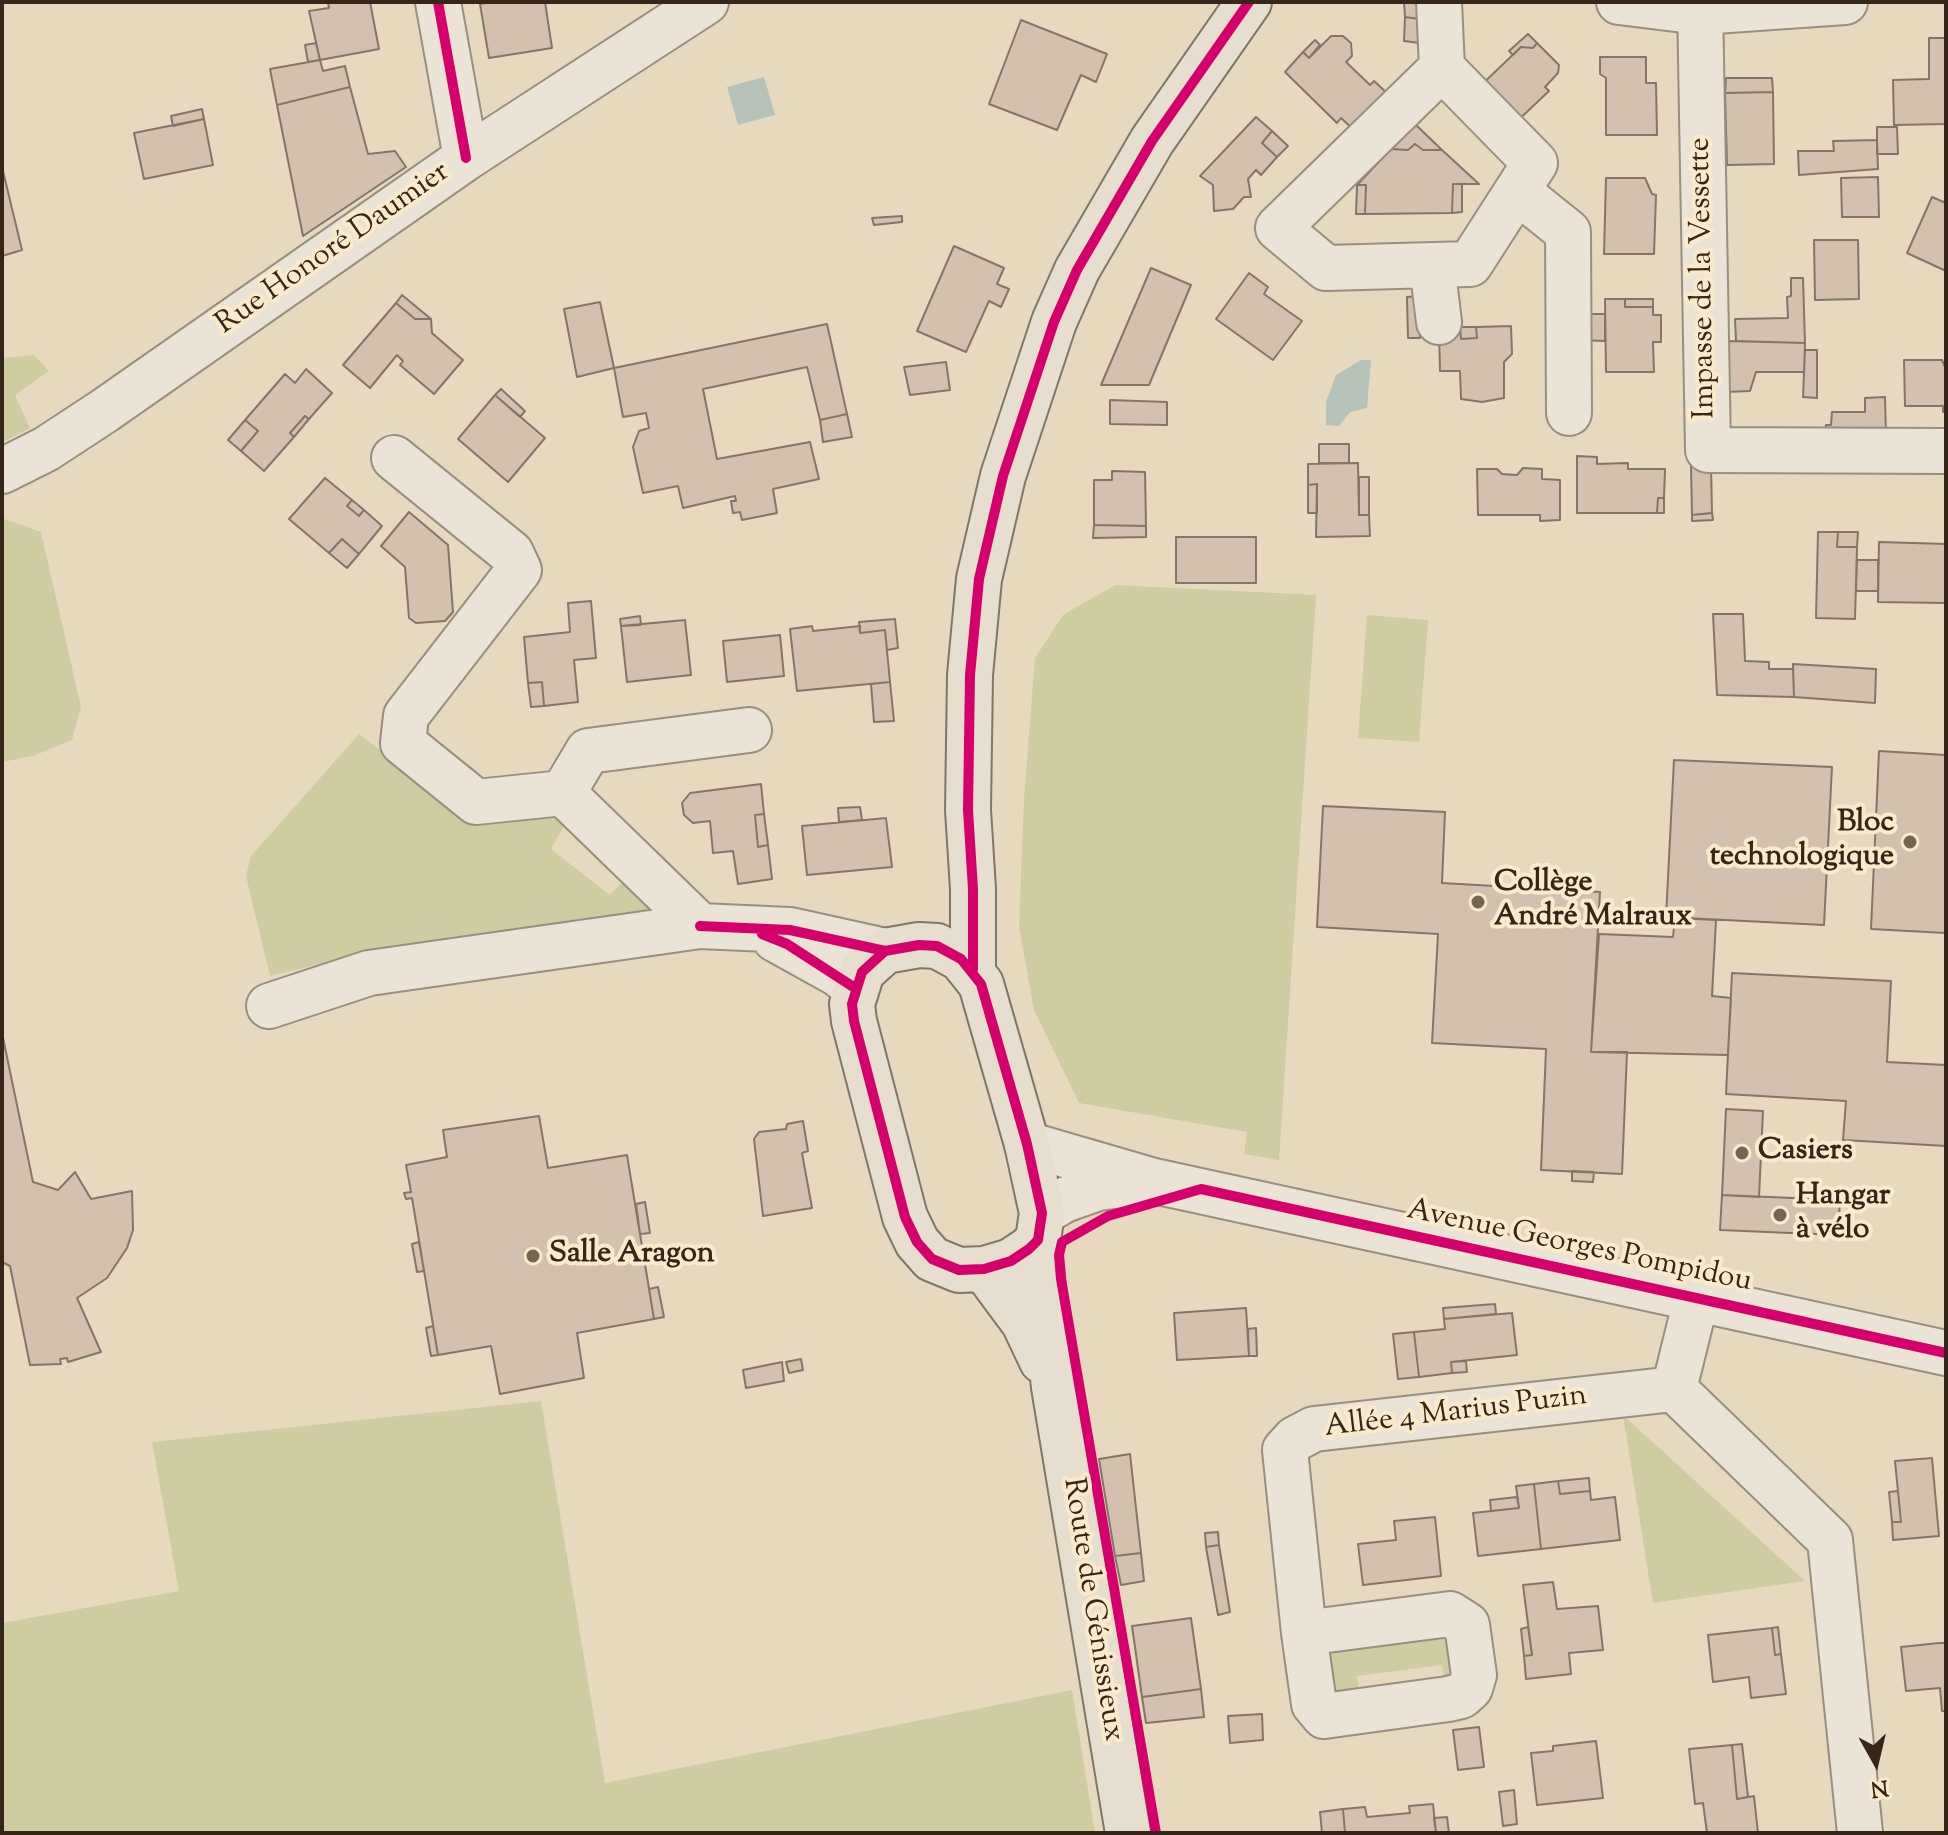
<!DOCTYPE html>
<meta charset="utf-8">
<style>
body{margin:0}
#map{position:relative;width:1948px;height:1835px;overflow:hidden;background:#e7d9be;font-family:"Sorts Mill Goudy",serif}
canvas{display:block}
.frame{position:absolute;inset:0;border:4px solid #36261a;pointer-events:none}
.north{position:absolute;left:1836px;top:1723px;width:80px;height:80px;-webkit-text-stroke:6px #faeaca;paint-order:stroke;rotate:172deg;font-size:22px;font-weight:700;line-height:32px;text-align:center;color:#36261a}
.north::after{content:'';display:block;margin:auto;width:28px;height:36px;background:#36261a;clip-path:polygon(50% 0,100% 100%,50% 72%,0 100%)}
</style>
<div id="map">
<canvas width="1948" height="1835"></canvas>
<div class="frame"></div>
<div class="north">N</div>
</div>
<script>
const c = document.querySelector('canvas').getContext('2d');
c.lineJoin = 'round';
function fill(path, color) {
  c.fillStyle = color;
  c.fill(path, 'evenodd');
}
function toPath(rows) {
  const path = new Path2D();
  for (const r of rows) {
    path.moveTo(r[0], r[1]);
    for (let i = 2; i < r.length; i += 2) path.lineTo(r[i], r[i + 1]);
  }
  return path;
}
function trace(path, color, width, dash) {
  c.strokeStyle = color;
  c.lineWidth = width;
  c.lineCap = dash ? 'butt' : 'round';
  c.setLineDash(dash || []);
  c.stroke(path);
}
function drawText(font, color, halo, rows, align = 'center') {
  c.font = font + ' "Sorts Mill Goudy",serif';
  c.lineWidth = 8;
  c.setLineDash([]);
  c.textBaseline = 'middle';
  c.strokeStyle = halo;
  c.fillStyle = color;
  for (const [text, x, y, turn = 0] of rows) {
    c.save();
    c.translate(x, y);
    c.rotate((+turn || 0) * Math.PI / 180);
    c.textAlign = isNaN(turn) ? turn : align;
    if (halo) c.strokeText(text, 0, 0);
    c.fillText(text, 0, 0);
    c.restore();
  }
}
const green = toPath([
 [34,355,49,371,15,395,30,428,2,442,2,358],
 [2,518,41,532,81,707,72,740,33,756,2,762],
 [1115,585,1316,595,1279,1160,1244,1154,1247,1132,1079,1103,1034,1010,1019,927,1024,799,1035,658,1063,615],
 [1367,615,1428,620,1419,742,1358,738],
 [359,734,467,816,543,814,567,821,551,849,610,895,631,873,657,916,375,951,270,976,246,876,251,856],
 [541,1401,605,1783,1072,1690,1095,1833,2,1833,2,1623,179,1591,152,1442],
 [1623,1415,1805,1581,1653,1603],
 [1453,1636,1462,1676,1445,1685,1442,1665,1357,1676,1359,1693,1336,1694,1330,1682,1326,1664,1335,1647]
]);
const water = toPath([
 [764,77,775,115,738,125,727,87],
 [1361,360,1371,360,1367,408,1350,412,1339,426,1326,425,1326,402,1336,375]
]);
const building = toPath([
 [328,2,370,2,379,49,320,60,309,11,329,8,328,2],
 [492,2,545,2,552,48,489,58,480,4,492,2],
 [1404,2,1420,4,1420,19,1405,17,1404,2],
 [1405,17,1420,19,1420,43,1404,41,1405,17],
 [1021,20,1107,54,1096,82,1081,75,1057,130,989,104,1021,20],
 [1528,34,1537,43,1533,48,1521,47,1513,55,1509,51,1528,34],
 [1331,36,1343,36,1351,43,1352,56,1346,62,1370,85,1374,81,1389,95,1355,131,1341,118,1337,123,1285,72,1303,52,1309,58,1331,36],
 [1929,38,1946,38,1946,124,1894,125,1893,80,1929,79,1929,38],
 [1315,40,1320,45,1309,58,1303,52,1315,40],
 [316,43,320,60,308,62,305,45,316,43],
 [1537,43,1559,65,1558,73,1545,87,1549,91,1512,126,1476,90,1521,47,1533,48,1537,43],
 [1600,57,1646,57,1646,83,1656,83,1657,135,1606,135,1606,78,1600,74,1600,57],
 [320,60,323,71,345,66,350,87,277,105,270,69,320,60],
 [1726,78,1772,78,1773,92,1725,93,1726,78],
 [350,87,368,154,395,151,406,167,303,236,277,105,350,87],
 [1773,92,1774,164,1727,165,1725,93,1773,92],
 [202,109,204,119,173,126,171,116,202,109],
 [1256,117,1272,131,1262,143,1277,157,1261,175,1256,170,1248,179,1251,197,1244,197,1233,209,1214,211,1213,185,1200,176,1256,117],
 [204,119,213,165,144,179,134,133,204,119],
 [1415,124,1442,150,1423,150,1415,144,1408,150,1391,149,1415,124],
 [1877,127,1897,127,1898,154,1877,154,1877,127],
 [1272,131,1288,146,1277,157,1262,143,1272,131],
 [1877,140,1878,169,1799,175,1798,151,1834,151,1833,141,1877,140],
 [1415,144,1423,150,1442,150,1479,184,1453,184,1452,213,1365,214,1366,185,1357,185,1391,149,1408,150,1415,144],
 [2,167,22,250,2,256,2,167],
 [1878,177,1879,217,1842,217,1841,178,1878,177],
 [1606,178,1645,178,1652,194,1656,195,1654,254,1604,254,1606,178],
 [1453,184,1462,184,1462,212,1452,213,1453,184],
 [1357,185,1366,185,1365,214,1356,214,1357,185],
 [1932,197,1946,203,1946,271,1907,253,1932,197],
 [902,216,902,222,874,225,872,218,902,216],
 [1814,240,1858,240,1859,299,1815,300,1814,240],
 [954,246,1004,268,997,284,1009,289,1001,307,989,301,966,352,917,331,954,246],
 [1151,268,1191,285,1149,385,1101,385,1151,268],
 [1249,273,1268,287,1264,294,1302,321,1273,360,1216,319,1249,273],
 [1791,278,1803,278,1805,343,1736,341,1735,319,1788,318,1787,297,1791,296,1791,278],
 [402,295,431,319,415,319,396,303,402,295],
 [1419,296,1420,338,1408,338,1407,297,1419,296],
 [1605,299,1625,299,1625,307,1653,307,1653,315,1661,315,1661,342,1653,342,1654,372,1606,372,1605,299],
 [1625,299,1653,299,1653,307,1625,307,1625,299],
 [600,302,614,368,577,377,564,309,600,302],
 [396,303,415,319,431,319,432,333,463,360,434,394,400,365,403,361,397,355,370,388,343,365,396,303],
 [1579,314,1605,314,1605,341,1579,340,1579,314],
 [827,324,847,414,820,420,807,367,703,389,717,459,810,442,819,479,773,489,777,513,742,520,740,512,733,513,731,501,736,501,735,496,683,508,678,486,643,493,633,447,639,431,649,428,646,413,623,417,614,368,827,324],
 [1511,326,1512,354,1504,362,1504,398,1482,402,1461,399,1460,371,1440,371,1439,330,1460,330,1461,339,1477,338,1476,327,1511,326],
 [1460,327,1476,327,1477,338,1461,339,1460,327],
 [1726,341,1805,343,1804,372,1756,372,1750,391,1726,392,1726,341],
 [1805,350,1817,350,1817,398,1803,397,1805,350],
 [1904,360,1942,360,1946,369,1946,412,1943,412,1943,406,1905,406,1904,360],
 [946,362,950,390,910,395,904,367,946,362],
 [306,369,332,393,309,419,305,416,290,433,294,437,264,471,241,451,258,431,245,420,285,374,295,383,306,369],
 [501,389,525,411,520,417,495,395,501,389],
 [495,395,545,438,508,482,458,439,495,395],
 [1885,397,1886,437,1826,437,1826,425,1831,425,1832,412,1865,412,1865,398,1885,397],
 [1110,400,1167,402,1167,425,1110,424,1110,400],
 [847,414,852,437,823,442,820,420,847,414],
 [305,416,309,419,294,437,290,433,305,416],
 [245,420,258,431,241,451,228,440,245,420],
 [1319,444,1349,444,1349,463,1319,463,1319,444],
 [1577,456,1597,457,1597,464,1628,463,1628,469,1665,469,1664,498,1658,498,1657,513,1577,513,1577,456],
 [1358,463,1359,515,1369,515,1370,536,1316,537,1317,484,1308,485,1308,464,1358,463],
 [1691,466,1711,466,1712,513,1692,515,1691,466],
 [1523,468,1542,469,1542,479,1560,480,1560,520,1540,521,1540,515,1478,515,1477,469,1497,469,1502,474,1517,475,1523,468],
 [1112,471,1145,472,1146,526,1094,525,1094,480,1112,480,1112,471],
 [1359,477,1369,477,1369,515,1359,515,1359,477],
 [325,478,352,500,347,506,359,516,364,510,382,526,359,554,342,539,329,553,289,519,325,478],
 [1317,484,1317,513,1308,513,1308,485,1317,484],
 [1658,498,1664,498,1664,513,1657,513,1658,498],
 [352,500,364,510,359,516,347,506,352,500],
 [409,512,448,545,453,612,445,621,416,623,409,618,405,567,381,546,409,512],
 [1712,513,1713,520,1692,521,1692,515,1712,513],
 [1094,525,1146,526,1146,537,1093,538,1094,525],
 [1818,532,1838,532,1837,547,1857,547,1855,619,1816,618,1818,532],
 [1838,532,1858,532,1857,547,1837,547,1838,532],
 [1176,537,1256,537,1256,583,1176,583,1176,537],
 [342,539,359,554,347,568,329,553,342,539],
 [1879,542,1946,544,1946,603,1878,602,1879,542],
 [1857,560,1878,560,1878,591,1856,591,1857,560],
 [591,601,596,658,574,660,578,702,544,706,542,682,528,683,524,637,570,632,568,603,591,601],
 [1713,614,1743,614,1745,661,1769,662,1769,669,1793,669,1794,697,1717,695,1713,614],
 [640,616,641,625,621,626,620,619,640,616],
 [895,619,898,648,887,650,885,630,860,633,859,622,895,619],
 [685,620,691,675,627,682,621,626,685,620],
 [812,626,813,631,860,626,860,633,885,630,890,682,797,691,790,629,812,626],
 [780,635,784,676,727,682,723,641,780,635],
 [1793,664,1876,669,1875,703,1794,697,1793,664],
 [542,682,544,706,531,707,528,683,542,682],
 [890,682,894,721,874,722,871,684,890,682],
 [1879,751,1946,755,1946,933,1871,929,1879,751],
 [1674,760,1832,767,1824,925,1666,917,1674,760],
 [761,784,764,814,755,815,758,847,768,845,772,879,738,884,733,851,713,853,710,821,693,823,684,815,682,803,690,793,761,784],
 [1323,806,1445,812,1442,883,1600,892,1591,1052,1627,1052,1622,1174,1541,1170,1546,1049,1432,1043,1438,934,1317,927,1323,806],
 [860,807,862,820,839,822,838,808,860,807],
 [764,814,768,845,758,847,755,815,764,814],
 [886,818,892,867,807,875,802,826,886,818],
 [1675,918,1716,920,1712,996,1731,998,1728,1055,1591,1052,1599,934,1673,937,1675,918],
 [1732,973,1891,981,1887,1062,1946,1065,1946,1146,1843,1140,1846,1101,1726,1094,1732,973],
 [2,1033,33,1182,58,1190,75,1172,91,1199,132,1191,133,1230,127,1248,107,1278,77,1298,101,1352,68,1362,67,1358,60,1359,61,1364,30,1365,10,1266,2,1262,2,1033],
 [1726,1109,1763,1111,1759,1197,1722,1195,1726,1109],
 [539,1116,548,1168,627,1155,654,1319,577,1333,584,1378,500,1394,491,1346,438,1355,412,1198,406,1199,404,1193,411,1192,406,1165,447,1157,443,1130,539,1116],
 [803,1121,808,1151,802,1153,812,1208,763,1216,754,1139,759,1132,786,1129,787,1124,803,1121],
 [1572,1171,1594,1172,1593,1182,1572,1181,1572,1171],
 [1722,1195,1840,1200,1838,1235,1720,1230,1722,1195],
 [645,1202,650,1233,640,1234,636,1204,645,1202],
 [419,1242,424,1271,417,1272,412,1244,419,1242],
 [658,1287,664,1317,654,1319,649,1289,658,1287],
 [1495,1304,1496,1314,1444,1319,1443,1308,1495,1304],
 [1246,1308,1249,1356,1177,1360,1174,1313,1246,1308],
 [1512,1313,1517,1355,1451,1362,1452,1373,1419,1377,1414,1332,1445,1329,1444,1319,1512,1313],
 [433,1326,438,1355,431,1356,426,1328,433,1326],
 [1256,1328,1257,1356,1249,1356,1248,1329,1256,1328],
 [1414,1332,1419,1377,1398,1379,1393,1334,1414,1332],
 [801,1359,803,1370,789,1373,786,1362,801,1359],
 [1466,1361,1467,1372,1452,1373,1451,1362,1466,1361],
 [782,1362,784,1381,746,1388,743,1370,782,1362],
 [1130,1454,1141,1553,1115,1556,1099,1459,1130,1454],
 [1932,1458,1939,1536,1893,1540,1892,1522,1901,1522,1895,1461,1932,1458],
 [1589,1478,1590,1491,1560,1494,1558,1481,1589,1478],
 [1558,1481,1560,1494,1590,1491,1591,1500,1615,1497,1620,1540,1541,1549,1534,1484,1558,1481],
 [1534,1484,1541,1549,1478,1556,1473,1513,1519,1508,1516,1486,1534,1484],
 [1898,1491,1901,1522,1892,1522,1889,1492,1898,1491],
 [1517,1497,1519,1508,1491,1511,1490,1500,1517,1497],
 [1435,1517,1441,1576,1363,1585,1358,1544,1396,1540,1394,1521,1435,1517],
 [1218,1532,1219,1545,1206,1547,1205,1533,1218,1532],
 [1219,1545,1230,1612,1218,1615,1206,1547,1219,1545],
 [1141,1553,1144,1581,1121,1585,1115,1556,1141,1553],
 [1553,1582,1557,1609,1598,1606,1603,1650,1569,1653,1571,1674,1526,1679,1524,1656,1532,1655,1523,1585,1553,1582],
 [1191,1618,1201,1689,1142,1697,1132,1626,1191,1618],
 [1528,1627,1532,1655,1524,1656,1521,1629,1528,1627],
 [1778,1627,1781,1654,1775,1655,1772,1628,1778,1627],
 [1772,1628,1775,1655,1781,1654,1786,1694,1751,1698,1749,1677,1713,1682,1708,1635,1772,1628],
 [1939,1643,1946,1643,1946,1711,1942,1711,1940,1688,1906,1691,1901,1647,1939,1643],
 [1201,1689,1204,1717,1146,1723,1142,1697,1201,1689],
 [1262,1714,1263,1740,1230,1743,1228,1716,1262,1714],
 [1479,1727,1484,1767,1458,1770,1453,1730,1479,1727],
 [1596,1741,1603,1798,1537,1805,1531,1753,1553,1751,1553,1746,1596,1741],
 [1742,1744,1748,1797,1737,1799,1732,1745,1742,1744],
 [1732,1745,1737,1799,1754,1796,1758,1833,1707,1833,1703,1803,1695,1804,1689,1749,1732,1745],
 [1514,1790,1517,1824,1503,1826,1499,1792,1514,1790],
 [1433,1804,1436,1833,1345,1833,1343,1809,1365,1807,1367,1817,1410,1813,1409,1806,1433,1804],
 [1343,1809,1345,1833,1322,1833,1320,1812,1343,1809],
 [1447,1817,1449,1833,1436,1833,1434,1818,1447,1817]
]);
const minor = toPath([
 [438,2,466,158],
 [1439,2,1442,68,1535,163,1470,264,1326,268,1278,228,1442,68],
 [1619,2,1700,12,1845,2],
 [1700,2,1708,450,1946,451],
 [1517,191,1568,232,1569,413],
 [1432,265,1439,322],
 [394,458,511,553,519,570,406,716,403,743,476,802,563,793,700,926],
 [2,471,46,449,104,411,466,158,706,2],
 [563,793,588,751,749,730],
 [775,939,838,974,855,988],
 [269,1006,369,973,700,926,790,930,885,951],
 [1027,1144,1154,1181,1946,1353],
 [1042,1213,1064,1200,1098,1188,1140,1183],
 [1696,1300,1674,1389,1830,1540,1860,1833],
 [1304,1633,1450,1614,1467,1625,1474,1675,1470,1688,1461,1696,1448,1699,1324,1716,1314,1704,1304,1633,1285,1450,1295,1439,1314,1429,1674,1389]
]);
const major = toPath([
 [919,945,937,946,961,959,981,984,1027,1144,1042,1213,1038,1240,1029,1249,1011,1261,984,1269,959,1270,932,1259,917,1242,905,1217,854,1021,852,1004,862,972,885,951,919,945],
 [973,969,973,889,968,810,970,675,979,579,1003,476,1054,322,1077,270,1152,141,1249,2],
 [1038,1240,1054,1387,1128,1833],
 [984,1269,1024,1323,1042,1361]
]);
const cycleway = toPath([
 [438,2,466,158],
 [700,926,790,930,885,951],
 [762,934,787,944,855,988],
 [919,945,937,946,961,959,981,984,1027,1144,1042,1213,1038,1240,1029,1249,1011,1261,984,1269,959,1270,932,1259,917,1242,905,1217,854,1021,852,1004,862,972,885,951,919,945],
 [973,969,973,889,968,810,970,675,979,579,1003,476,1054,322,1077,270,1152,141,1249,2],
 [1156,1833,1061,1279,1059,1255,1062,1242,1108,1216,1201,1189,1946,1353]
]);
const markers = [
 [1910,842,8,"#746553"],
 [1478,902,8,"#746553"],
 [1742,1153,8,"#746553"],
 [1780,1215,8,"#746553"],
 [533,1256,8,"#746553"]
];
const streetNames = [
 ["Rue Honoré Daumier",334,250,-35],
 ["Impasse de la Vessette",1705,278,-91],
 ["Avenue Georges Pompidou",1579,1248,12],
 ["Allée 4 Marius Puzin",1456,1414,-7],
 ["Route de Génissieux",1091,1610,81]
];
const poiNames = [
 ["Bloc",1894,825,"right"],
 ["technologique",1894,859,"right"],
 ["Collège",1494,885],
 ["André Malraux",1494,919],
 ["Casiers",1758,1153],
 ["Hangar",1796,1198],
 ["à vélo",1796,1232],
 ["Salle Aragon",549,1256]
];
fill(green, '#d0cca1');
fill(water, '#b7c3b8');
fill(building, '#d3c0af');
trace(building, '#817769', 2);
trace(minor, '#998f7f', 48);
trace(major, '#817769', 48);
trace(minor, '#eae3d6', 44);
trace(major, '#e6dece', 44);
trace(cycleway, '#d6006c', 10);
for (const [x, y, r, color] of markers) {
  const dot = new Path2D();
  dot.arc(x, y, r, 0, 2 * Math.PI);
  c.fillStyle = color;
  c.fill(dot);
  trace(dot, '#faeaca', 3);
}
drawText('30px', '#36261a', '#faeaca', streetNames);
drawText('bold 30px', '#36261a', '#faeaca', poiNames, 'left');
</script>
